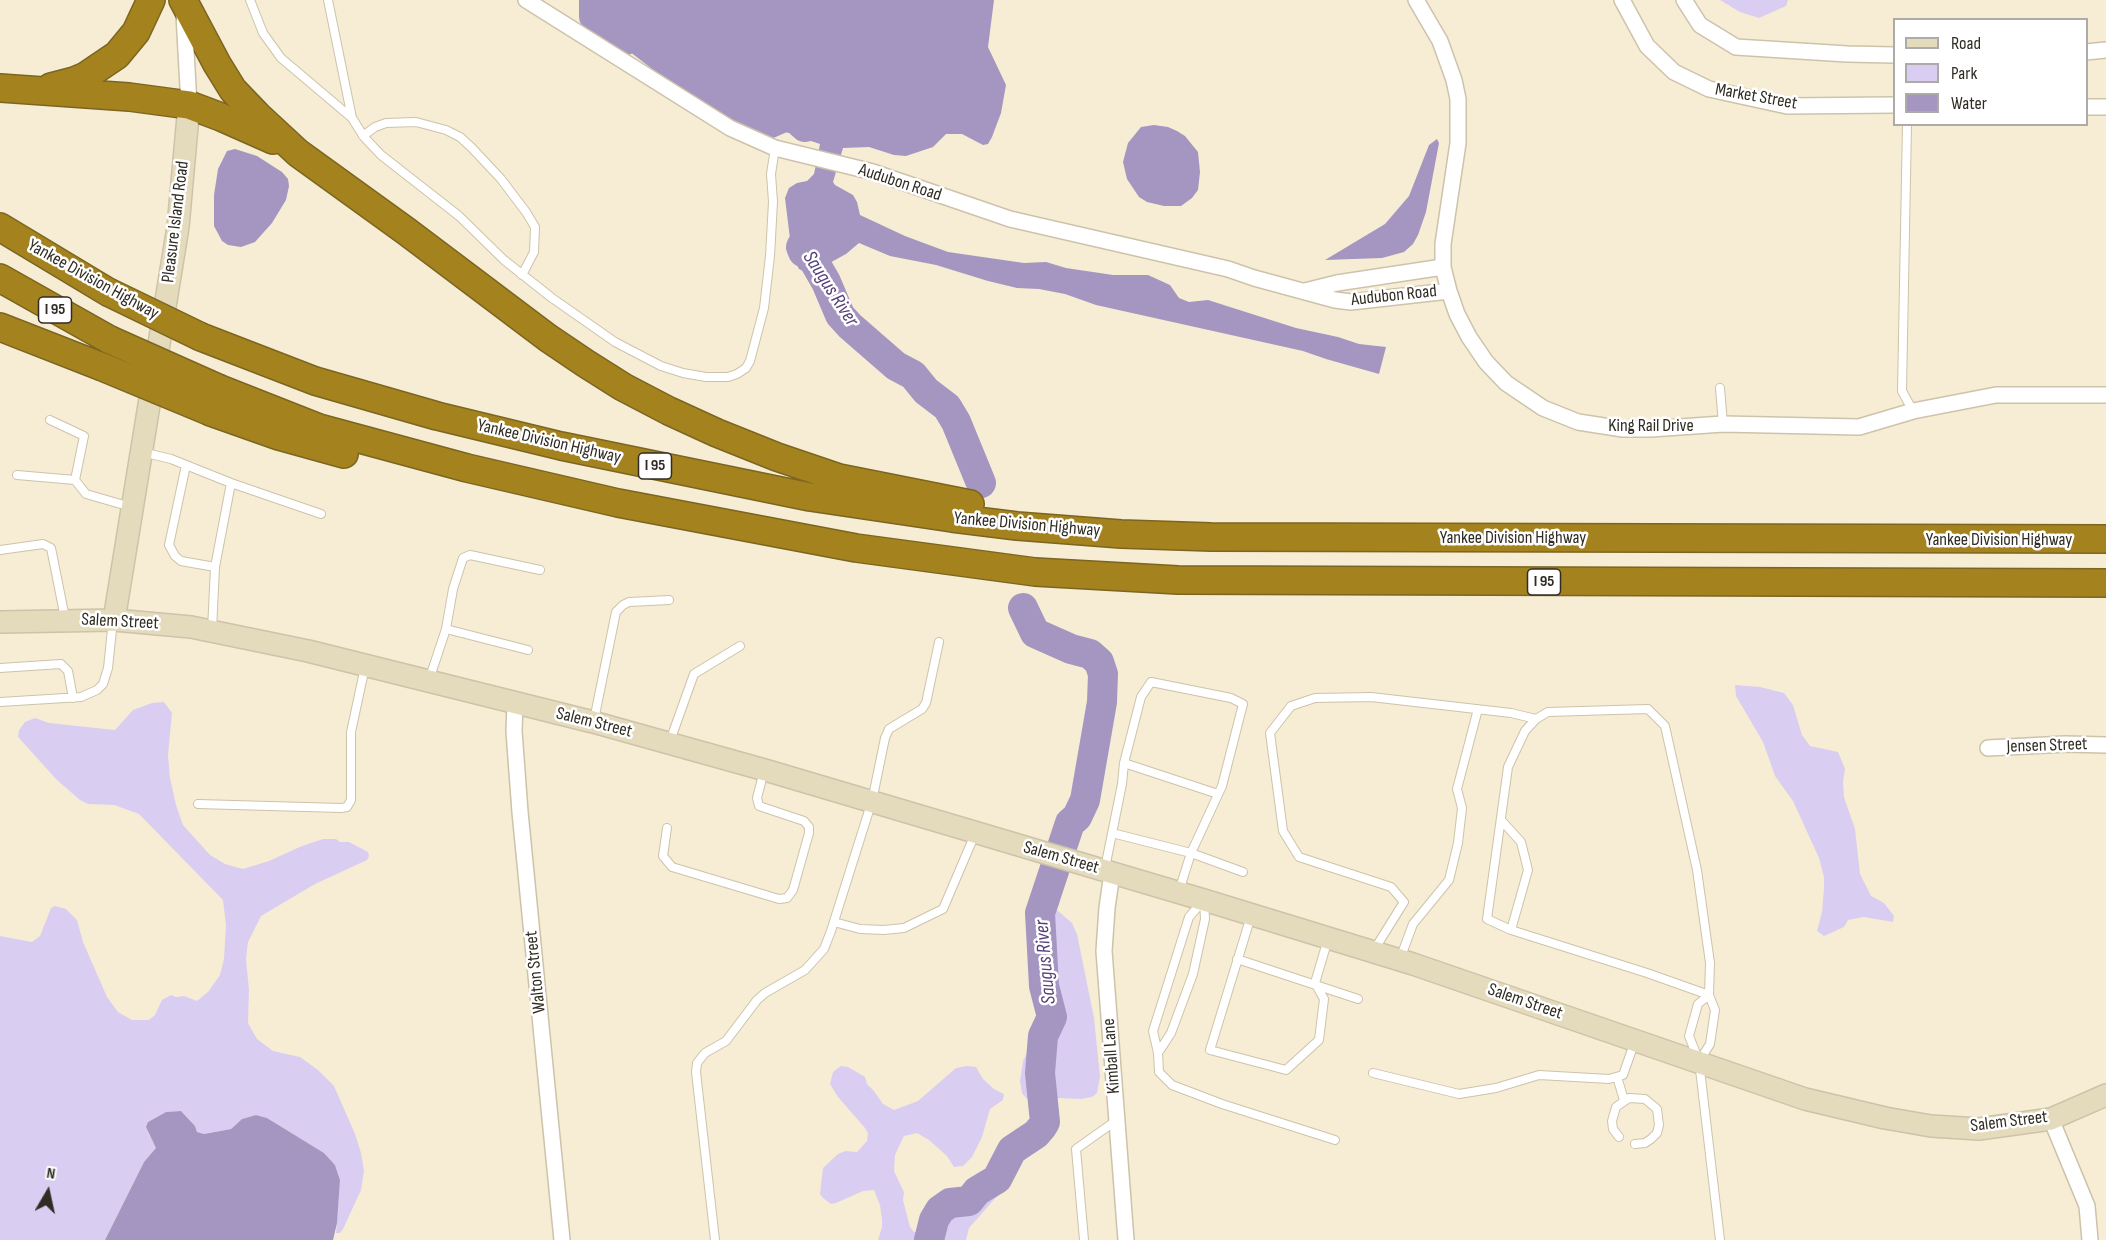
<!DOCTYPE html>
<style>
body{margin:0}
#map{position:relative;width:2106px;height:1240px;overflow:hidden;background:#f7edd4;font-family:"Sofia Sans Condensed",sans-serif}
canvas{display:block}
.legend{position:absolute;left:1893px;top:18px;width:195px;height:108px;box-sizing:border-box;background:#fff;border:2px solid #acaba7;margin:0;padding:8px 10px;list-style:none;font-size:18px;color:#302c23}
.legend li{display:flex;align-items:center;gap:12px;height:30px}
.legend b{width:30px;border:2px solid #acaba7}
.north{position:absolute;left:18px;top:1162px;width:60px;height:60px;-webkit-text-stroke:4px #fff;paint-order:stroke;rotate:9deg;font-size:16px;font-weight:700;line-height:24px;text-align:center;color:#302c23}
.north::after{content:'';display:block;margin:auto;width:21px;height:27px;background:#302c23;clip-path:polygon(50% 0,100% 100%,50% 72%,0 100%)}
</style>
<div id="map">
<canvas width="2106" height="1240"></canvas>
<ul class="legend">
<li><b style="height:8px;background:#e4dabc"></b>Road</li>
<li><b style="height:16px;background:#d9cef1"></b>Park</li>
<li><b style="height:16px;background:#a496c1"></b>Water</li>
</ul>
<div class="north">N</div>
</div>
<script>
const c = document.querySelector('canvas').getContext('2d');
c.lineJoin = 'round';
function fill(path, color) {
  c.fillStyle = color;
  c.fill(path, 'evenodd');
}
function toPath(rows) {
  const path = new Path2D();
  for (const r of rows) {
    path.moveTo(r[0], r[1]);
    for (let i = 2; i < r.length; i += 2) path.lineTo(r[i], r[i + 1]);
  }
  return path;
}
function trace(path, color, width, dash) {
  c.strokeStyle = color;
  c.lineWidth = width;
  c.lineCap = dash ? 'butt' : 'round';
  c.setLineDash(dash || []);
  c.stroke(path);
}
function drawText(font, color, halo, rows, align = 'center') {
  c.font = font + ' "Sofia Sans Condensed",sans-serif';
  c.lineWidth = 5;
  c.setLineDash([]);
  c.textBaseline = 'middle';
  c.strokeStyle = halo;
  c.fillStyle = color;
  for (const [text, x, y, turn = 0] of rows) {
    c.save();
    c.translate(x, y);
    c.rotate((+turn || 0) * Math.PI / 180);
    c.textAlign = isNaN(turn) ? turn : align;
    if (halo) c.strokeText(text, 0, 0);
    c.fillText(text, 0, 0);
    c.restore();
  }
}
const green = toPath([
 [1720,0,1788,0,1786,6,1759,18,1740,12],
 [1735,685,1760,687,1784,693,1793,705,1802,735,1810,746,1838,752,1845,769,1843,782,1844,797,1855,829,1860,874,1871,896,1884,903,1894,916,1893,922,1864,917,1848,920,1844,927,1824,936,1817,931,1822,912,1824,888,1824,877,1819,858,1793,801,1775,776,1763,742,1736,696],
 [164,702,172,713,168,755,170,778,176,805,183,825,210,855,225,864,243,869,269,861,302,846,323,839,336,839,340,842,349,842,368,852,369,856,367,860,315,884,261,916,248,942,246,959,249,990,248,1023,257,1039,273,1051,300,1057,318,1070,334,1086,355,1134,361,1153,364,1171,361,1190,343,1229,340,1233,336,1233,340,1180,335,1165,324,1153,267,1118,256,1115,242,1119,231,1129,204,1134,197,1132,195,1126,181,1111,166,1112,148,1122,148,1132,157,1148,144,1162,105,1240,0,1240,0,936,32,942,40,936,51,908,55,906,66,909,77,920,83,942,107,997,118,1012,132,1020,149,1020,155,1015,162,1000,171,995,176,997,184,996,197,1001,208,992,220,975,224,959,226,925,223,900,139,814,114,805,88,804,80,800,57,780,18,737,19,730,25,722,35,718,49,723,115,730,133,710,152,703],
 [1031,896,1060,901,1057,910,1072,923,1077,934,1094,1018,1100,1077,1097,1093,1092,1097,1081,1099,1057,1098,1047,1102,1044,1106,1028,1100,1022,1093,1020,1081,1023,1061,1033,1041,1035,1033,1039,982,1033,939,1032,919,1028,908],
 [841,1066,848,1067,865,1077,867,1084,874,1091,883,1104,894,1110,918,1101,956,1068,967,1066,976,1067,983,1079,994,1089,1004,1094,1003,1100,990,1109,982,1137,972,1157,963,1166,954,1167,947,1156,929,1140,917,1133,904,1136,895,1155,894,1171,904,1192,903,1200,910,1227,914,1232,922,1232,951,1193,991,1180,995,1183,998,1187,998,1195,969,1228,966,1240,878,1240,882,1227,882,1220,880,1205,874,1190,863,1191,836,1203,831,1204,823,1198,820,1194,823,1168,838,1154,845,1151,857,1152,867,1141,868,1133,865,1128,838,1097,830,1084,833,1072]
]);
const water = toPath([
 [591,0,994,0,988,47,1006,85,1001,113,992,137,988,144,983,145,962,134,946,134,933,147,906,156,894,155,869,147,843,148,833,182,835,185,853,195,857,202,860,215,905,236,948,252,1024,263,1046,262,1066,268,1113,275,1148,275,1170,285,1179,298,1189,302,1208,300,1296,328,1338,337,1359,344,1386,347,1379,374,1326,359,1303,351,1096,305,1065,294,1039,289,1017,288,988,281,936,265,890,256,859,243,846,254,815,271,805,272,799,269,792,255,785,198,789,188,797,183,807,181,814,174,820,144,808,140,800,131,783,130,718,101,689,80,673,73,661,61,630,37,593,16],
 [1154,125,1168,127,1177,131,1185,136,1198,152,1200,172,1198,190,1192,198,1181,206,1164,206,1147,202,1139,197,1127,179,1123,162,1128,143,1141,127],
 [1437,139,1439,143,1426,212,1418,235,1413,244,1404,252,1382,258,1325,260,1385,224,1409,196,1429,145],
 [235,149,257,156,282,172,288,179,289,186,286,200,272,223,255,242,241,247,228,245,222,241,214,226,214,195,218,169,227,151],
 [181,1111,195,1126,197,1132,204,1134,231,1129,242,1119,256,1115,267,1118,324,1153,335,1165,340,1180,337,1223,333,1240,105,1240,144,1162,156,1148,146,1127,148,1122,166,1112]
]);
const river = toPath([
 [594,0,594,17,602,20,625,40,632,38,639,40,661,57,710,88,718,101,733,114,749,124,761,127,784,117,796,119,805,127],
 [806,238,801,247,803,252,811,256,826,282,840,315,850,326,896,366,913,375,926,391,947,407,956,422,981,483],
 [929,1240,934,1220,940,1210,950,1203,969,1201,977,1191,997,1179,1012,1150,1036,1134,1042,1127,1045,1122,1040,1073,1043,1036,1052,1017,1044,986,1040,913,1070,823,1077,817,1085,800,1102,702,1103,674,1099,662,1090,654,1071,649,1035,633,1023,608]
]);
const lane = toPath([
 [250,0,263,33,281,58,352,118],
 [328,0,352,118,364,137,381,155,459,216,504,260,552,298,615,342,661,366,683,373,706,377,728,377,737,374,746,368,750,361,764,308,770,256,773,202,771,174,775,148],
 [1907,124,1902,391,1913,411],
 [363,136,375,127,386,123,416,122,446,130,460,137,472,148,501,179,526,212,535,227,534,252,522,275],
 [1720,388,1723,424],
 [50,420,84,436,75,480],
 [142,452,171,459,231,483,215,567,212,630],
 [186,465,169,545,175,556,181,561,215,567],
 [17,475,75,480,86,494,131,507],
 [231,483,321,514],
 [0,550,43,544,51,548,65,618],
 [446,629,528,650],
 [0,668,61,664,68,671,73,698],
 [429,680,446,629,453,589,463,558,470,555,540,570],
 [0,702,81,697,97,690,103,684,108,668,113,620],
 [594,720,616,612,623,605,629,602,669,600],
 [670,741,694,674,740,646],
 [1124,763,1218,794],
 [198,804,341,808,347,807,351,800,351,732,365,667],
 [1501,820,1521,842,1528,870,1511,930],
 [667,828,663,856,672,867,779,899,787,898,793,890,809,833,809,827,804,821,759,806,757,798,764,771],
 [1112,833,1191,853,1243,872],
 [1105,868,1122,784,1124,763,1141,697,1151,682,1231,698,1243,704,1222,786,1191,853,1179,891],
 [1203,901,1189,917,1153,1031,1158,1053,1159,1072,1172,1085,1222,1104,1335,1140],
 [1251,916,1210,1050,1286,1070,1319,1040,1324,999,1315,983,1328,939],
 [834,922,860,929,884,930,904,928,943,909,975,834],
 [1374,950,1404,902,1391,887,1299,857,1283,831,1270,733,1291,706,1315,698,1371,697,1511,713,1536,719],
 [1237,959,1358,999],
 [1400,959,1413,924,1449,880,1458,843,1462,808,1457,789,1478,709],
 [1709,995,1698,1004,1689,1036,1699,1061,1720,1240],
 [1158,1053,1171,1033,1193,974,1205,919,1204,902],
 [1700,1060,1710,1044,1715,1010,1709,995,1710,963,1697,870,1665,726,1648,709,1548,712,1536,719,1525,731,1508,767,1487,919,1511,930,1647,973,1709,995],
 [1373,1073,1459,1094,1496,1088,1539,1075,1609,1079,1623,1075,1635,1041],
 [1617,1077,1624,1100],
 [1619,1137,1613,1129,1612,1121,1616,1107,1629,1098,1645,1099,1657,1109,1659,1125,1657,1133,1651,1139,1645,1143,1635,1144],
 [715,1240,696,1072,697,1063,705,1053,726,1041,757,1000,765,993,805,970,824,949,831,931,872,801,885,738,889,729,922,709,926,703,939,642],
 [1084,1240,1076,1149,1117,1120]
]);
const street = toPath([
 [526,0,730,128,775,148,873,172,1010,219,1228,269,1254,278,1335,300,1351,302,1449,291],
 [1416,0,1440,41,1454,80,1458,99,1458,143,1443,244,1443,267,1449,291,1457,314,1469,337,1486,362,1506,383,1543,408,1578,422,1623,429,1651,429,1723,424,1859,427,1913,411,1996,395,2106,395],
 [1622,0,1647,46,1674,72,1709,89,1787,106,1894,105],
 [1684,0,1700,25,1736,47,1847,54,1894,55],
 [184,15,189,105],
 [2086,52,2106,50],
 [2086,107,2106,107],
 [1305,291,1337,283,1443,267],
 [515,703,514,731,520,812,562,1240],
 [1988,748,2065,744,2106,745],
 [1112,873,1107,908,1104,951,1126,1240],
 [2051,1119,2087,1206,2090,1240]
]);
const secondary = toPath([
 [114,620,178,227,189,105],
 [0,622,114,620,191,627,308,651,593,722,765,770,1204,900,1413,964,1805,1099,1885,1118,1931,1126,1979,1129,2051,1119,2106,1095]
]);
const highway = toPath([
 [183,0,217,64,233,90,258,116,298,153,406,231,548,338,585,363,623,387,669,411,717,433,777,457,839,478,970,504],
 [51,87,74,81,86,76,117,55,136,32,151,0],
 [0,88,129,97,189,105,221,117,273,140],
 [0,227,108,292],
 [0,278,110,340],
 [0,327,100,366],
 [201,337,315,381,437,416,561,446,810,497,952,518,1017,526,1121,534,1211,537,2106,539],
 [220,389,319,428,467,468,618,503,856,548,1035,572,1178,580,2106,583],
 [211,412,279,436,344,454]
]);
const highwayBridge = toPath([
 [108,292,201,337],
 [110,340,220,389],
 [100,366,211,412]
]);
const shields = [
 [55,310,33],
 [655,466,33],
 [1544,582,33]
];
const shieldNames = [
 ["I 95",55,310],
 ["I 95",655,466],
 ["I 95",1544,582]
];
const streetNames = [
 ["Market Street",1756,97,10],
 ["Audubon Road",900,183,18],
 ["Pleasure Island Road",176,222,-83],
 ["Yankee Division Highway",93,280,29],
 ["Audubon Road",1394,296,-6],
 ["King Rail Drive",1651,426],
 ["Yankee Division Highway",549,442,13],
 ["Yankee Division Highway",1027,525,5],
 ["Yankee Division Highway",1513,538],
 ["Yankee Division Highway",1999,540],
 ["Salem Street",120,622,3],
 ["Salem Street",594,723,14],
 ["Jensen Street",2047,746,-2],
 ["Salem Street",1061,858,16],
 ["Walton Street",536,972,-96],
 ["Salem Street",1525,1002,19],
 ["Kimball Lane",1112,1056,-94],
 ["Salem Street",2009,1122,-7]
];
const waterNames = [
 ["Saugus River",830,289,57],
 ["Saugus River",1046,962,-95]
];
fill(green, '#d9cef1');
fill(water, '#a496c1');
trace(river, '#a496c1', 30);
trace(lane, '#cdc3ab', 10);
trace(street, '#cdc3ab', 18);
trace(secondary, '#cdc3ab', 24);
trace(highway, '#7b6520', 30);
trace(lane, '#fff', 8);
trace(street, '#fff', 15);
trace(secondary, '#e4dabc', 21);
trace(highway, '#a4831f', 27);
trace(highwayBridge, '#7b6520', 30, []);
trace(highwayBridge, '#a4831f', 27);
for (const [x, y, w] of shields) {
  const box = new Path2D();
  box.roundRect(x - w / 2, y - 13, w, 26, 4.5);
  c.fillStyle = '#fff';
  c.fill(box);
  trace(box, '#302c23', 1.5);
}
drawText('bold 16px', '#302c23', null, shieldNames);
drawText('18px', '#302c23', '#fff', streetNames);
drawText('italic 20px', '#553f79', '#fff', waterNames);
</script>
